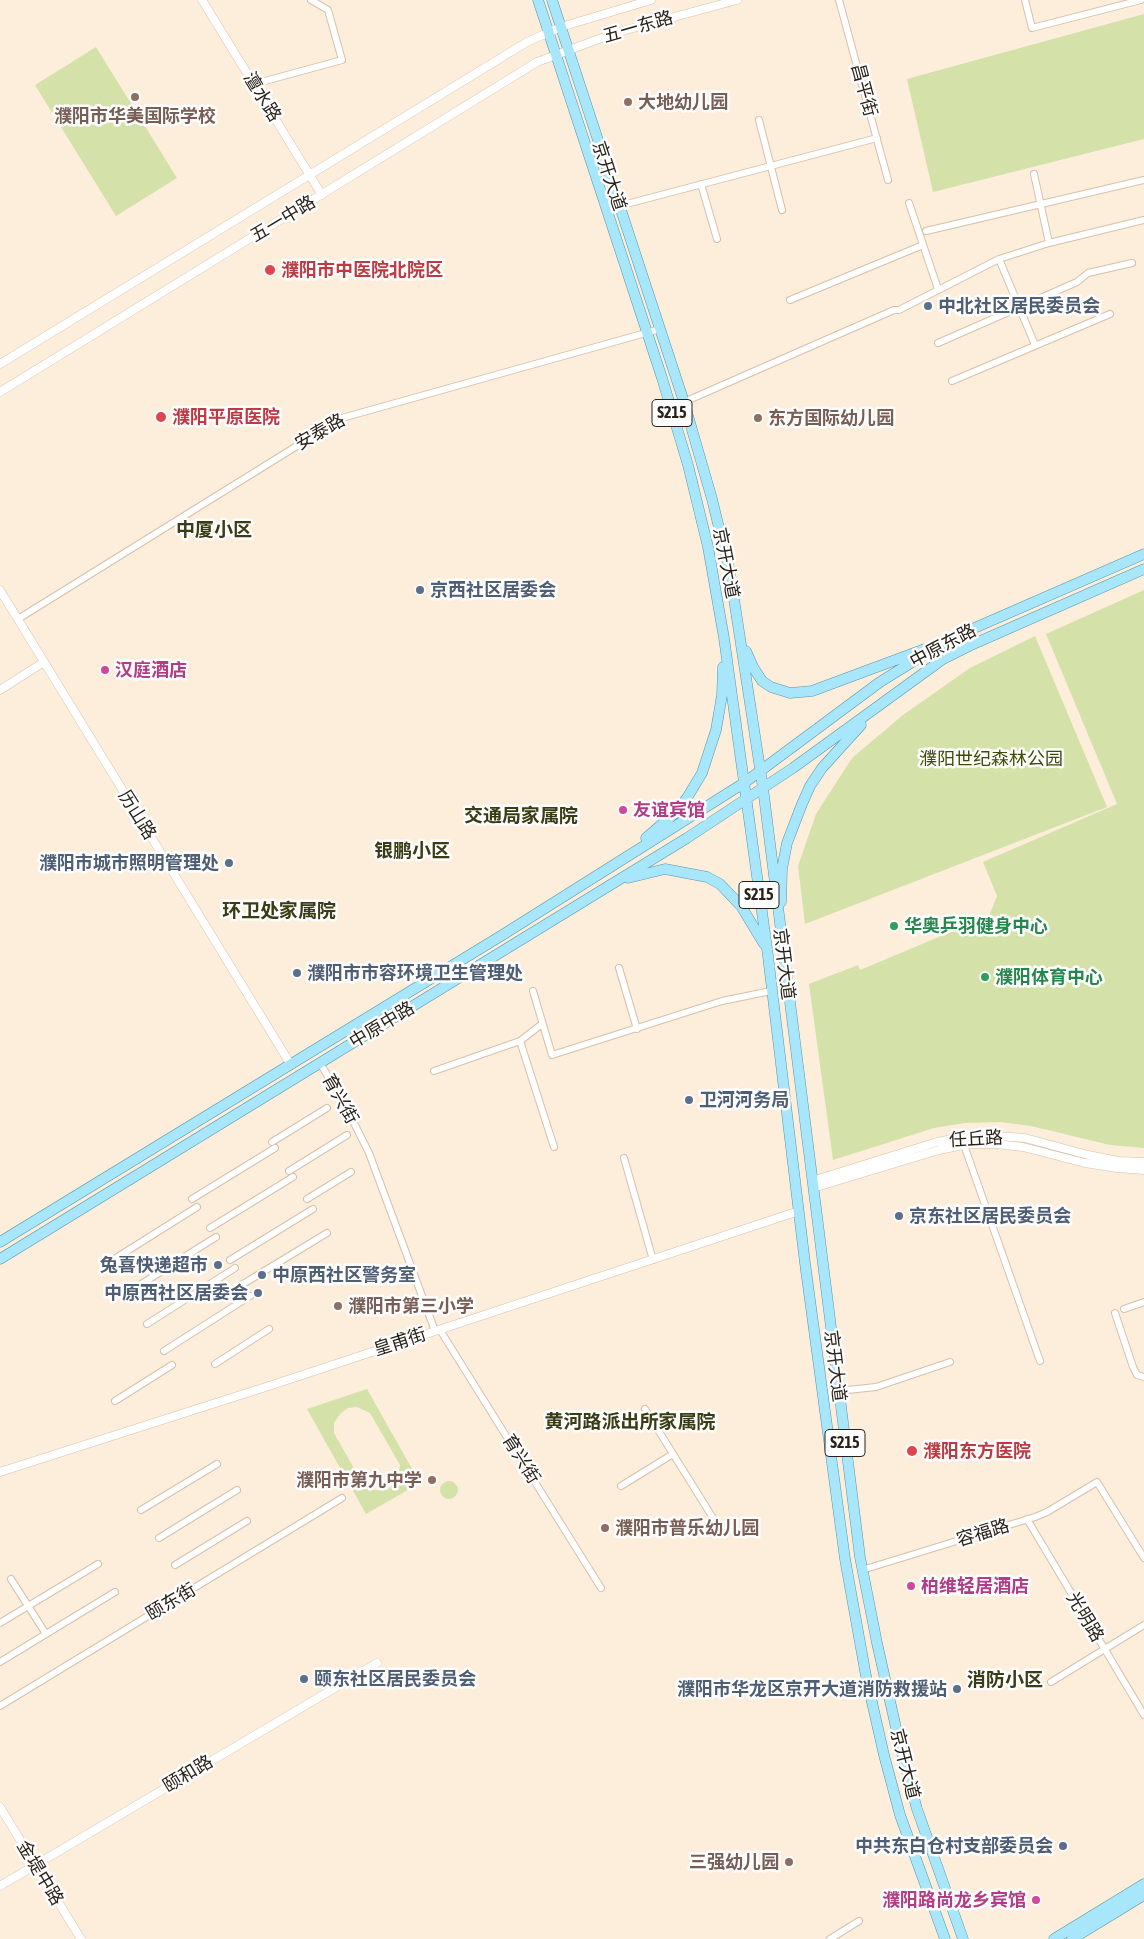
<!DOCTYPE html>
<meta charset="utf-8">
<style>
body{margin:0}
canvas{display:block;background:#fdeddb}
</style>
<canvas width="1144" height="1939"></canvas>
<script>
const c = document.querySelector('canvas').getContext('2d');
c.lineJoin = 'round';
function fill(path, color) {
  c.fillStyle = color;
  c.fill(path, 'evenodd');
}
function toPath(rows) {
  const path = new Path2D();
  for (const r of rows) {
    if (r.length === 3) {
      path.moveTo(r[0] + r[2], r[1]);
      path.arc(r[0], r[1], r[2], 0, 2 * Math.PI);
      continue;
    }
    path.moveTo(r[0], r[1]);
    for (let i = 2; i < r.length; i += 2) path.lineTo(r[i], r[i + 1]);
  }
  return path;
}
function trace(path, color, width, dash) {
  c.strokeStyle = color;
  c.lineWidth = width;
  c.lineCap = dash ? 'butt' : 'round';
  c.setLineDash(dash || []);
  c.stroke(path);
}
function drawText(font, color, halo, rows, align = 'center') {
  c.font = font + ' "Asap Condensed","Noto Sans SC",sans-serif';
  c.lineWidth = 5;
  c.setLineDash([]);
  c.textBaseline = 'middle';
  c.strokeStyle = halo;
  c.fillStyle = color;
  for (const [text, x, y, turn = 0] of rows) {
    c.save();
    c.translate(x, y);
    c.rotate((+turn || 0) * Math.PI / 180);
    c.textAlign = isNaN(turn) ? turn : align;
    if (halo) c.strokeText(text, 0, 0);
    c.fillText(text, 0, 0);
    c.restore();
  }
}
const green = toPath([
 [1144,14,1144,139,933,192,907,79],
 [96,47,177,178,116,216,35,85],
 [1144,590,1144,1148,1110,1145,1031,1126,1001,1122,965,1123,934,1128,833,1160,809,984,858,965,860,970,989,916,997,896,983,862,1117,804,1046,634],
 [1035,636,1107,807,805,924,798,866,816,814,852,758,903,715,970,668],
 [367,1389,420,1483,366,1514,307,1409],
 [357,1407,370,1413,400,1465,398,1480,387,1490,372,1490,364,1486,334,1433,334,1423,340,1414,348,1408],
 [449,1490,9]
]);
const minor = toPath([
 [839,0,888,180],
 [1025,0,1032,28,1141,0],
 [254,84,342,60,328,10,311,0],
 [759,120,782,210],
 [1034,174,1049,243],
 [701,184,717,239],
 [909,203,938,289],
 [619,206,877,138],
 [926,231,1144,180],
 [999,259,1035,345],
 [790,300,923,245],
 [938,343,1077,282,1088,273,1132,263],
 [952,381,1110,314],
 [684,402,894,310,899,310,999,259,1049,243,1144,220],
 [18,619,342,418,660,329],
 [619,968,637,1029],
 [533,991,552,1055,722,1001,771,991],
 [520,1041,554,1147],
 [320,1063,345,1105,369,1153,435,1331],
 [434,1071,520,1041,542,1024],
 [272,1142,327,1108],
 [964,1145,1040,1361],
 [624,1158,653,1260],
 [289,1171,347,1135],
 [192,1199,275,1148],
 [307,1199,351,1172],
 [210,1228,293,1177],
 [230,1260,313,1209],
 [108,1263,197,1207],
 [243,1284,327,1233],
 [127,1293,216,1237],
 [1124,1309,1144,1302],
 [1115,1313,1133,1367,1137,1375,1144,1377],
 [147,1324,235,1268],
 [440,1330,601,1588],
 [164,1351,250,1296],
 [215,1364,269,1329],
 [838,1391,876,1387,950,1362],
 [115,1401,172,1365],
 [645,1409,713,1518],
 [621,1486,673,1454],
 [141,1510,217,1464],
 [1027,1519,1144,1715],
 [159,1538,237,1490],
 [175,1565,247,1521],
 [862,1570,1035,1517,1047,1512,1097,1482,1144,1558],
 [11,1579,46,1634],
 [0,1623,98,1564],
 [0,1662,115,1592],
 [1051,1682,1144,1625],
 [0,1706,342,1498],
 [830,1939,859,1921]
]);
const tertiary = toPath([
 [202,0,322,195],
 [0,364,527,42,561,27,651,0],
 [0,392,537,62,615,33,737,0],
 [0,590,291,1065],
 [0,690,44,662],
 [812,1181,937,1142,969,1136,997,1136,1025,1138,1088,1155,1118,1161,1144,1162],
 [813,1188,939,1150,968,1144,996,1144,1023,1147,1085,1163,1117,1168,1144,1170],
 [0,1472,275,1384,799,1211],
 [0,1807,81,1939],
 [0,1886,377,1663]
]);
const primary = toPath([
 [538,0,662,378,688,465,708,547,724,638,767,948,805,1263,845,1559,866,1676,884,1755,900,1815,945,1939],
 [552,0,684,402,712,499,730,573,763,788,860,1557,877,1643,901,1750,917,1809,963,1939],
 [746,651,753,667,762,681,771,687,790,693,812,691,925,649],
 [646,838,675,813,687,798,702,773,716,730,722,695,723,667],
 [628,878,665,869,707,877,720,884,741,906,764,944],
 [781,902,782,869,787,843,802,804,810,786,822,768,861,725],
 [0,1242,504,934,744,783,880,682,935,648,963,633,1144,554],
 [0,1259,687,838,793,768,943,659,969,646,1144,569],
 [1054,1939,1144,1884],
 [1072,1939,1144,1895]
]);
const markers = [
 [135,97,5,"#8d6e63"],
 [628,102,5,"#8d6e63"],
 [270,270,6,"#e0444e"],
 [928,306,5,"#5c6f8a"],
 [161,417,6,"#e0444e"],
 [758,418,5,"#8d6e63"],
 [420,590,5,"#5c6f8a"],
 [105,670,5,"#d1479c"],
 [623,810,5,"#d1479c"],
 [229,863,5,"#5c6f8a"],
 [894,926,5,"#2e9e5b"],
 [297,973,5,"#5c6f8a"],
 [985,977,5,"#2e9e5b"],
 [689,1100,5,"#5c6f8a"],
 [899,1216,5,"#5c6f8a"],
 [218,1265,5,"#5c6f8a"],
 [262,1275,5,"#5c6f8a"],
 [258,1293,5,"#5c6f8a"],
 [338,1306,5,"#8d6e63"],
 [912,1451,6,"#e0444e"],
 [432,1480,5,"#8d6e63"],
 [605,1528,5,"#8d6e63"],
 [911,1586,5,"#d1479c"],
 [304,1679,5,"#5c6f8a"],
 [957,1689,5,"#5c6f8a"],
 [1063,1846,5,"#5c6f8a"],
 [789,1862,5,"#8d6e63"],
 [1036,1900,5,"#d1479c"]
];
const shields = [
 [672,413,40],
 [759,895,40],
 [845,1443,40]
];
const shieldNames = [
 ["S215",672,413],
 ["S215",759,895],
 ["S215",845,1443]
];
const streetNames = [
 ["五一东路",638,27,-16],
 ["昌平街",864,90,75],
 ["澶水路",262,97,58],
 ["京开大道",609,176,72],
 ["五一中路",283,219,-31],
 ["安泰路",320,432,-30],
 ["京开大道",726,563,79],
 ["中原东路",943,646,-28],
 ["历山路",137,815,58],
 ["京开大道",784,964,83],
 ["中原中路",382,1025,-31],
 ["育兴街",340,1099,61],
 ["任丘路",976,1139,-3],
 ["皇甫街",400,1342,-18],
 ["京开大道",835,1366,83],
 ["育兴街",521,1459,58],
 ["容福路",983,1533,-17],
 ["颐东街",171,1602,-31],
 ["光明路",1085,1617,59],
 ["京开大道",905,1764,76],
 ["颐和路",188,1774,-31],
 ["金堤中路",40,1873,59]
];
const educationNames = [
 ["大地幼儿园",638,102],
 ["濮阳市华美国际学校",135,116,"center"],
 ["东方国际幼儿园",768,418],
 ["濮阳市第三小学",348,1306],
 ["濮阳市第九中学",422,1480,"right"],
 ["濮阳市普乐幼儿园",615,1528],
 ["三强幼儿园",779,1862,"right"]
];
const healthNames = [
 ["濮阳市中医院北院区",281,270],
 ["濮阳平原医院",172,417],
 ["濮阳东方医院",923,1451]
];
const serviceNames = [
 ["中北社区居民委员会",938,306],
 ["京西社区居委会",430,590],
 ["濮阳市城市照明管理处",219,863,"right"],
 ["濮阳市市容环境卫生管理处",307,973],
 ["卫河河务局",699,1100],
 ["京东社区居民委员会",909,1216],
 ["兔喜快递超市",208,1265,"right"],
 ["中原西社区警务室",272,1275],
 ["中原西社区居委会",248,1293,"right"],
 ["颐东社区居民委员会",314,1679],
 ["濮阳市华龙区京开大道消防救援站",947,1689,"right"],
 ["中共东白仓村支部委员会",1053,1846,"right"]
];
const hotelNames = [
 ["汉庭酒店",115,670],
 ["友谊宾馆",633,810],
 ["柏维轻居酒店",921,1586],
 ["濮阳路尚龙乡宾馆",1026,1900,"right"]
];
const parkNames = [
 ["濮阳世纪森林公园",991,759]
];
const leisureNames = [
 ["华奥乒羽健身中心",904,926],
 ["濮阳体育中心",995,977]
];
const neighbourhoodNames = [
 ["中厦小区",214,530],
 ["交通局家属院",521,816],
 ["银鹏小区",412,851],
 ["环卫处家属院",279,911],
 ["黄河路派出所家属院",630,1422],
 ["消防小区",1005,1680]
];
fill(green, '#d4e1a9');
trace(minor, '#d5c1ab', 8);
trace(tertiary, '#d5c1ab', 9);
trace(primary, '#5596aa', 11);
trace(minor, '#fff', 6);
trace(tertiary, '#fff', 8);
trace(primary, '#a7e6fb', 10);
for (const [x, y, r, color] of markers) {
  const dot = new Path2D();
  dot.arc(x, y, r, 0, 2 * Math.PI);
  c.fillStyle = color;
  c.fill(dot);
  trace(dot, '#fdfdfd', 2);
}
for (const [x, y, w] of shields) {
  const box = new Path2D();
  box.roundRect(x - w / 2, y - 13.5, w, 27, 4);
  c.fillStyle = '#fdfdfd';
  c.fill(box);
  trace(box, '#292219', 1);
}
drawText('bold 16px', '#292219', null, shieldNames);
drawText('18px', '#292219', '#fdfdfd', streetNames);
drawText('bold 18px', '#785e54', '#fdfdfd', educationNames, 'left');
drawText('bold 18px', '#be3a42', '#fdfdfd', healthNames, 'left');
drawText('bold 18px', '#4e5e75', '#fdfdfd', serviceNames, 'left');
drawText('bold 18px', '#b23c85', '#fdfdfd', hotelNames, 'left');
drawText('18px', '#414c0b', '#fdfdfd', parkNames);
drawText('bold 18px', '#27864d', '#fdfdfd', leisureNames, 'left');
drawText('bold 19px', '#393c14', '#fdfdfd', neighbourhoodNames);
</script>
